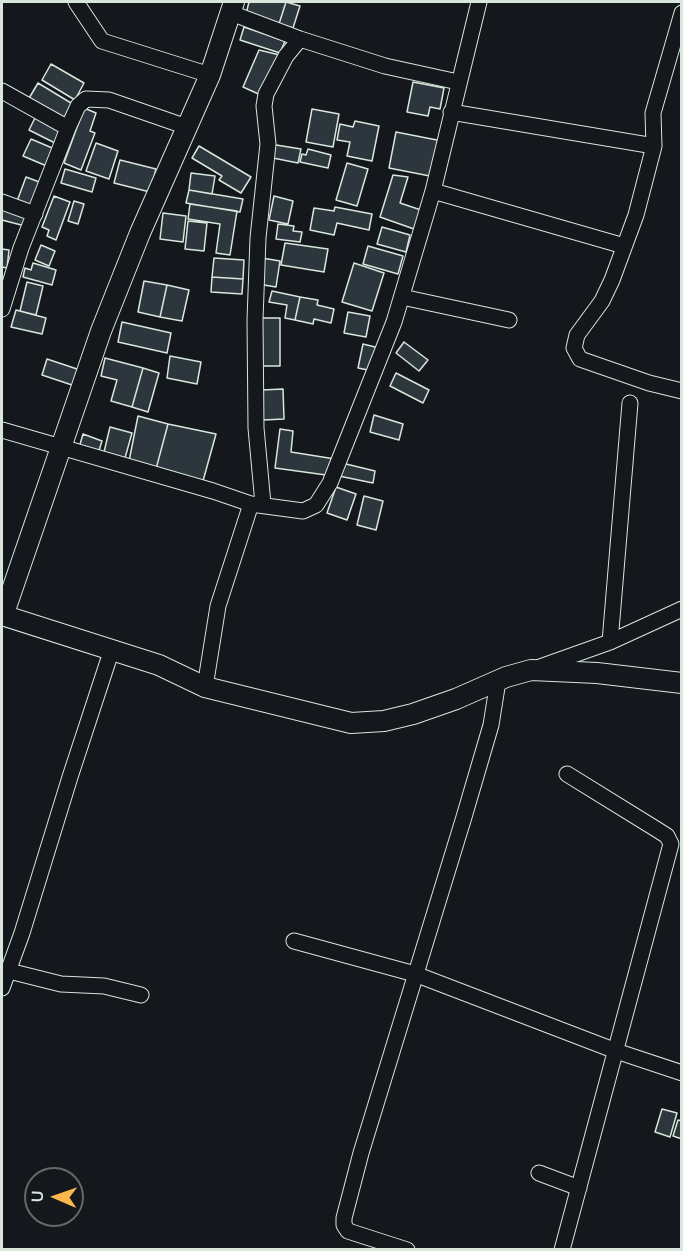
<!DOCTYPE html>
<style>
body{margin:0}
#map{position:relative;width:683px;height:1251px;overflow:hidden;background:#14181c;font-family:"Nunito Sans",sans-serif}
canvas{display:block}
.frame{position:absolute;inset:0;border:3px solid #d8e6dc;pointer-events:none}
.north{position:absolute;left:24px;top:1167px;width:60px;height:60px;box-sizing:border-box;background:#14181c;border:2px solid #626a69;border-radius:50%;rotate:272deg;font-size:16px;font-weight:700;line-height:24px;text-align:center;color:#d8e6dc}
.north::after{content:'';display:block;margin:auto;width:21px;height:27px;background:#ffb74d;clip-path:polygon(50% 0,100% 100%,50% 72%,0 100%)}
</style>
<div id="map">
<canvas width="683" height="1251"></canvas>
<div class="frame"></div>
<div class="north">U</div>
</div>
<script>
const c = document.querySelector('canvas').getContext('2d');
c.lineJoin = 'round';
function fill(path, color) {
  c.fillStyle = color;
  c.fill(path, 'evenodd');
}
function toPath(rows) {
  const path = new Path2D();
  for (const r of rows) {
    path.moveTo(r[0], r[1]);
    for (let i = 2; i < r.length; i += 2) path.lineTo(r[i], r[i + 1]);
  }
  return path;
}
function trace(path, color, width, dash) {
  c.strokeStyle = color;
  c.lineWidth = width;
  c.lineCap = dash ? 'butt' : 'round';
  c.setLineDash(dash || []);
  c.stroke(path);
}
const building = toPath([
 [249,2,286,2,279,24,246,14,249,2],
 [286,2,300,6,293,28,279,24,286,2],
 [244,27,285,41,280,53,240,40,244,27],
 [259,50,284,56,263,96,243,87,259,50],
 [51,64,84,83,75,100,42,80,51,64],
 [413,82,444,88,440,109,430,107,428,116,407,112,413,82],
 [38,83,76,106,66,123,28,100,38,83],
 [84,108,96,113,90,131,95,133,81,170,64,163,84,108],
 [312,109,339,114,333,147,306,142,312,109],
 [36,116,64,131,57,144,29,130,36,116],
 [355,121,379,126,372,161,347,156,350,142,337,140,340,124,353,127,355,121],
 [396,132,442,141,435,177,389,168,396,132],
 [31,139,57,150,49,167,23,156,31,139],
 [96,143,118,151,109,179,86,171,96,143],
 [270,144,301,149,298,163,268,157,270,144],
 [199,146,251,177,241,193,219,180,222,176,192,158,199,146],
 [308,149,331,155,328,168,300,162,302,154,306,155,308,149],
 [120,160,156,169,150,192,114,183,120,160],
 [347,163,368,169,357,206,336,200,347,163],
 [65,169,96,178,92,192,61,183,65,169],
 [191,173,215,176,212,194,189,190,191,173],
 [393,175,408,177,400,203,421,210,414,229,380,217,393,175],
 [26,177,42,183,32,210,16,204,26,177],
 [189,190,243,199,240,212,186,203,189,190],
 [54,196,70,202,56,240,47,236,49,230,42,227,54,196],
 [274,196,293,201,288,224,269,220,274,196],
 [74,201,84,204,78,224,68,221,74,201],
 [190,204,237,211,230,255,216,253,220,224,188,219,190,204],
 [2,207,28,214,25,226,2,220,2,207],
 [335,207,372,214,369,230,337,223,334,235,310,230,314,208,334,211,335,207],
 [163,213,186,216,183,242,160,239,163,213],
 [188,221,207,223,204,251,185,249,188,221],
 [278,224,294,226,293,231,302,232,300,242,276,239,278,224],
 [382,227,410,235,406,252,377,244,382,227],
 [285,243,328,249,324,272,281,265,285,243],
 [41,245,55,251,49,266,35,260,41,245],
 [368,246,403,256,398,274,363,264,368,246],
 [2,249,9,250,7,268,2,267,2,249],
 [214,258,244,260,243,279,212,277,214,258],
 [262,258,280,261,276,287,258,284,262,258],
 [33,263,56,270,52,285,23,277,25,268,31,270,33,263],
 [354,263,384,273,372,311,342,302,354,263],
 [212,277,243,279,242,294,211,292,212,277],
 [144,281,167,285,160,317,138,312,144,281],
 [27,282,43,286,36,315,20,311,27,282],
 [167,285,189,290,182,321,160,317,167,285],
 [272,291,300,297,295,320,285,318,287,305,269,302,272,291],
 [300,297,318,300,317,305,334,309,331,323,314,319,313,324,295,320,300,297],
 [16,310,46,318,42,334,11,327,16,310],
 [348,312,370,316,366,337,344,333,348,312],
 [262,318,280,318,280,366,261,366,262,318],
 [122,322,171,333,167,353,118,342,122,322],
 [404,342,428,360,419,371,396,353,404,342],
 [363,344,379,348,373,371,358,368,363,344],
 [170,356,201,362,197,384,167,378,170,356],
 [105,358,143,368,132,407,111,401,117,380,101,376,105,358],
 [47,359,80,370,75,386,42,375,47,359],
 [143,368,159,373,148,412,132,407,143,368],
 [396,373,429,390,423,403,390,386,396,373],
 [283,389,284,419,263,420,262,390,283,389],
 [374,415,403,424,399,440,370,432,374,415],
 [138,416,168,424,156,469,129,461,138,416],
 [168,424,216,434,203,481,156,469,168,424],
 [110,427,132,433,125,458,104,452,110,427],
 [280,429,293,431,291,452,335,459,326,475,275,468,280,429],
 [83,434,102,441,98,454,79,448,83,434],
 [342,463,375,471,373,483,339,476,342,463],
 [336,487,356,494,347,520,327,513,336,487],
 [364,496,383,501,376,530,357,525,364,496],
 [662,1109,677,1113,670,1137,655,1132,662,1109],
 [678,1120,682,1121,682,1139,673,1136,678,1120]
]);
const minor = toPath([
 [76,2,102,41,210,75],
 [231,13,300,39,385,66,458,82],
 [682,13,653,113,654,146,636,215,612,280,602,301,577,335,574,348,580,359,649,383,682,391],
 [2,91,68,128],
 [451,112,654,146],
 [433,191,624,246],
 [2,202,35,214],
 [402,297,509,320],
 [2,309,21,248,68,128,78,106,86,99,109,100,187,127],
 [2,430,213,491,251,504,303,511,316,505,330,483,394,322,433,191,479,2],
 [263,504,256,428,255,320,258,238,268,144,264,106,266,94,286,56,300,39],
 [610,642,630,403],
 [537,668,610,642,682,609],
 [205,687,218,606,251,504],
 [294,941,415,974,616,1051,682,1073],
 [9,971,61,984,104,986,141,995],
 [2,988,22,933,70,777,112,649],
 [539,1173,579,1188],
 [407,1250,348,1231,344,1225,344,1218,361,1153,464,817,491,725,498,681],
 [562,1250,671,844,667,836,656,829,567,774]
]);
const tertiary = toPath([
 [2,615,159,665,205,687,351,723,384,721,413,714,456,699,506,677,531,670,597,673,682,683],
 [3,616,101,331,140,233,210,75,234,2]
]);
fill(building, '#2c363c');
trace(building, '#d8e6dc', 1.5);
trace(minor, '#d8e6dc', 17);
trace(tertiary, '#d8e6dc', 22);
trace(minor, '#14181c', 15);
trace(tertiary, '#14181c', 20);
</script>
